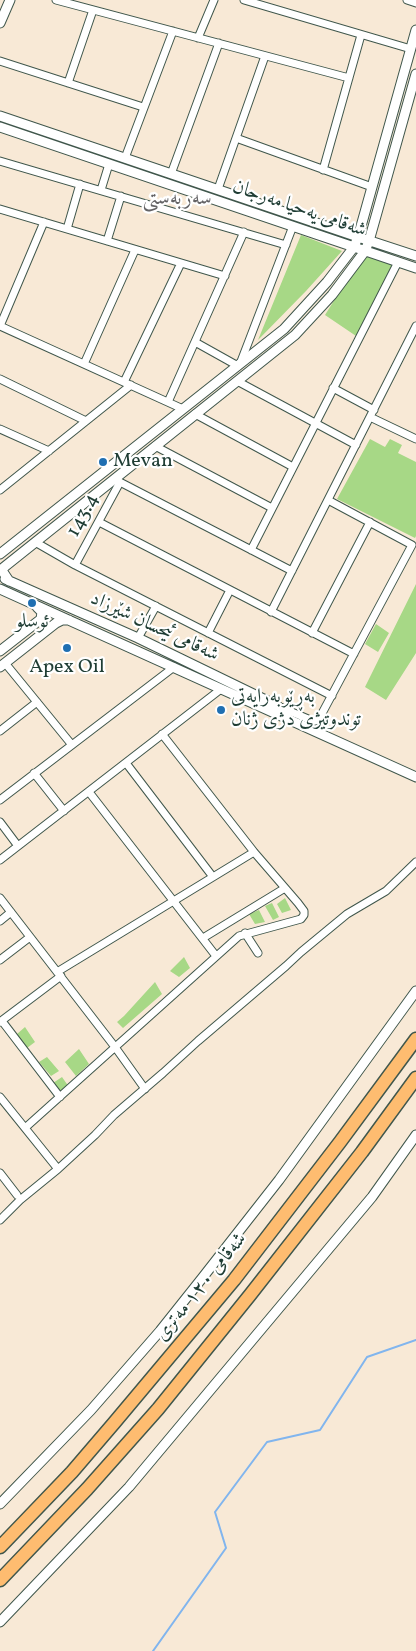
<!DOCTYPE html>
<meta charset="utf-8">
<style>
body{margin:0}
canvas{display:block;background:#f8e9d6}
</style>
<canvas width="416" height="1651"></canvas>
<script>
const c = document.querySelector('canvas').getContext('2d');
c.lineJoin = 'round';
function fill(path, color) {
  c.fillStyle = color;
  c.fill(path, 'evenodd');
}
function toPath(rows) {
  const path = new Path2D();
  for (const r of rows) {
    path.moveTo(r[0], r[1]);
    for (let i = 2; i < r.length; i += 2) path.lineTo(r[i], r[i + 1]);
  }
  return path;
}
function trace(path, color, width, dash) {
  c.strokeStyle = color;
  c.lineWidth = width;
  c.lineCap = dash ? 'butt' : 'round';
  c.setLineDash(dash || []);
  c.stroke(path);
}
function drawText(font, color, halo, rows, align = 'center') {
  c.font = font + ' Vollkorn,Amiri,serif';
  c.lineWidth = 4.5;
  c.setLineDash([]);
  c.textBaseline = 'middle';
  c.strokeStyle = halo;
  c.fillStyle = color;
  for (const [text, x, y, turn = 0] of rows) {
    c.save();
    c.translate(x, y);
    c.rotate((+turn || 0) * Math.PI / 180);
    c.textAlign = isNaN(turn) ? turn : align;
    if (halo) c.strokeText(text, 0, 0);
    c.fillText(text, 0, 0);
    c.restore();
  }
}
const green = toPath([
 [301,235,342,251,306,291,258,340],
 [365,251,398,262,359,338,325,315],
 [370,439,385,447,390,439,402,445,398,453,416,462,416,536,415,538,337,499],
 [416,584,416,653,386,700,365,687],
 [376,624,389,633,378,652,365,644],
 [285,898,291,910,282,913,277,904],
 [272,903,279,917,273,920,265,906],
 [259,910,265,922,255,924,249,914],
 [184,957,190,968,179,977,170,971],
 [155,982,162,994,123,1028,117,1022,124,1016],
 [25,1027,35,1042,27,1048,17,1034],
 [79,1049,89,1064,76,1076,65,1062],
 [47,1057,59,1071,51,1076,39,1062],
 [62,1077,69,1087,61,1093,53,1083]
]);
const stream = toPath([
 [153,1651,226,1548,215,1512,267,1442,320,1430,367,1357,416,1340]
]);
const minor = toPath([
 [56,0,349,78],
 [244,0,411,49],
 [407,0,416,3],
 [198,38,214,0],
 [0,61,143,107],
 [68,83,93,10],
 [236,138,372,187],
 [125,158,173,31],
 [0,161,286,245],
 [323,170,361,35],
 [171,174,219,43],
 [218,189,265,56],
 [101,190,109,164],
 [0,209,225,276],
 [44,222,0,326,183,409],
 [67,229,80,184],
 [107,241,121,196],
 [195,342,238,366],
 [84,364,135,250],
 [240,364,293,226],
 [0,379,86,421],
 [237,381,356,445],
 [124,382,181,263],
 [333,388,374,410],
 [168,402,244,232],
 [195,414,293,467],
 [370,417,416,439],
 [0,429,49,451],
 [155,446,272,508],
 [114,479,292,571],
 [0,490,131,385],
 [99,522,354,654],
 [35,542,75,565,332,696],
 [251,550,398,262],
 [75,565,120,482],
 [271,612,416,326],
 [208,633,230,590],
 [312,633,370,522],
 [138,638,156,606],
 [5,663,72,745],
 [280,707,308,719,315,721,319,719,412,545,328,500],
 [0,731,37,702],
 [126,763,213,877],
 [34,773,64,811],
 [89,792,216,956],
 [0,800,174,667],
 [0,822,18,846],
 [0,860,221,689],
 [0,898,115,1047,145,1089],
 [0,921,11,912],
 [245,933,258,953],
 [203,938,285,888],
 [0,960,30,937],
 [57,972,254,852],
 [2,1021,60,1097],
 [0,1022,61,976],
 [0,1097,58,1169],
 [25,1128,239,936,301,919,304,915,304,911,298,903,254,852,162,734],
 [0,1173,17,1195],
 [0,1220,20,1200,58,1169,95,1135,114,1115,163,1073,198,1041,286,966,301,952,347,914,386,891,416,862]
]);
const tertiary = toPath([
 [0,23,10,0],
 [0,116,358,237,416,256],
 [0,127,416,268],
 [0,554,284,329,327,282,354,247,358,237,416,30],
 [5,579,138,638,276,705,284,712,286,716],
 [9,581,3,572,3,568,295,335,332,295,365,251,369,241,416,74],
 [0,589,416,777],
 [0,651,41,619,42,612,37,607],
 [0,667,56,623,62,620,69,620],
 [0,1504,91,1410,160,1331,203,1277,279,1180,416,991],
 [0,1622,129,1487,372,1197,416,1135]
]);
const motorway = toPath([
 [0,1547,72,1472,114,1423,234,1280,340,1142,416,1039],
 [0,1580,87,1489,158,1409,250,1295,362,1152,416,1078]
]);
const markers = [
 [103,462,5,"#1f6fb2"],
 [32,603,5,"#1f6fb2"],
 [67,648,5,"#1f6fb2"],
 [221,710,5,"#1f6fb2"]
];
const streetNames = [
 ["شەقامی یەحیا مەرجان",299,210,19],
 ["143.4",84,516,-62],
 ["شەقامی ئیحسان شێرزاد",154,628,25],
 ["شەقامی ١٢٠ مەتری",202,1288,-51]
];
const poiNames = [
 ["Mevan",113,462],
 ["ئوسلو",32,623,"center"],
 ["Apex Oil",67,668,"center"],
 ["بەڕێوبەرایەتی",231,698],
 ["توندوتیژی دژی ژنان",231,721]
];
const neighbourhoodNames = [
 ["سه‌ربه‌ستی",177,200]
];
fill(green, '#a7d886');
trace(stream, '#81b5ee', 2);
trace(minor, '#40574c', 9);
trace(tertiary, '#40574c', 11);
trace(motorway, '#40574c', 15);
trace(minor, '#fff', 7);
trace(tertiary, '#fff', 9);
trace(motorway, '#febc70', 12);
for (const [x, y, r, color] of markers) {
  const dot = new Path2D();
  dot.arc(x, y, r, 0, 2 * Math.PI);
  c.fillStyle = color;
  c.fill(dot);
  trace(dot, '#fff', 2);
}
drawText('20px', '#1f3d34', '#fff', streetNames);
drawText('20px', '#1f3d34', '#fff', poiNames, 'left');
drawText('21px', '#646365', '#fff', neighbourhoodNames);
</script>
